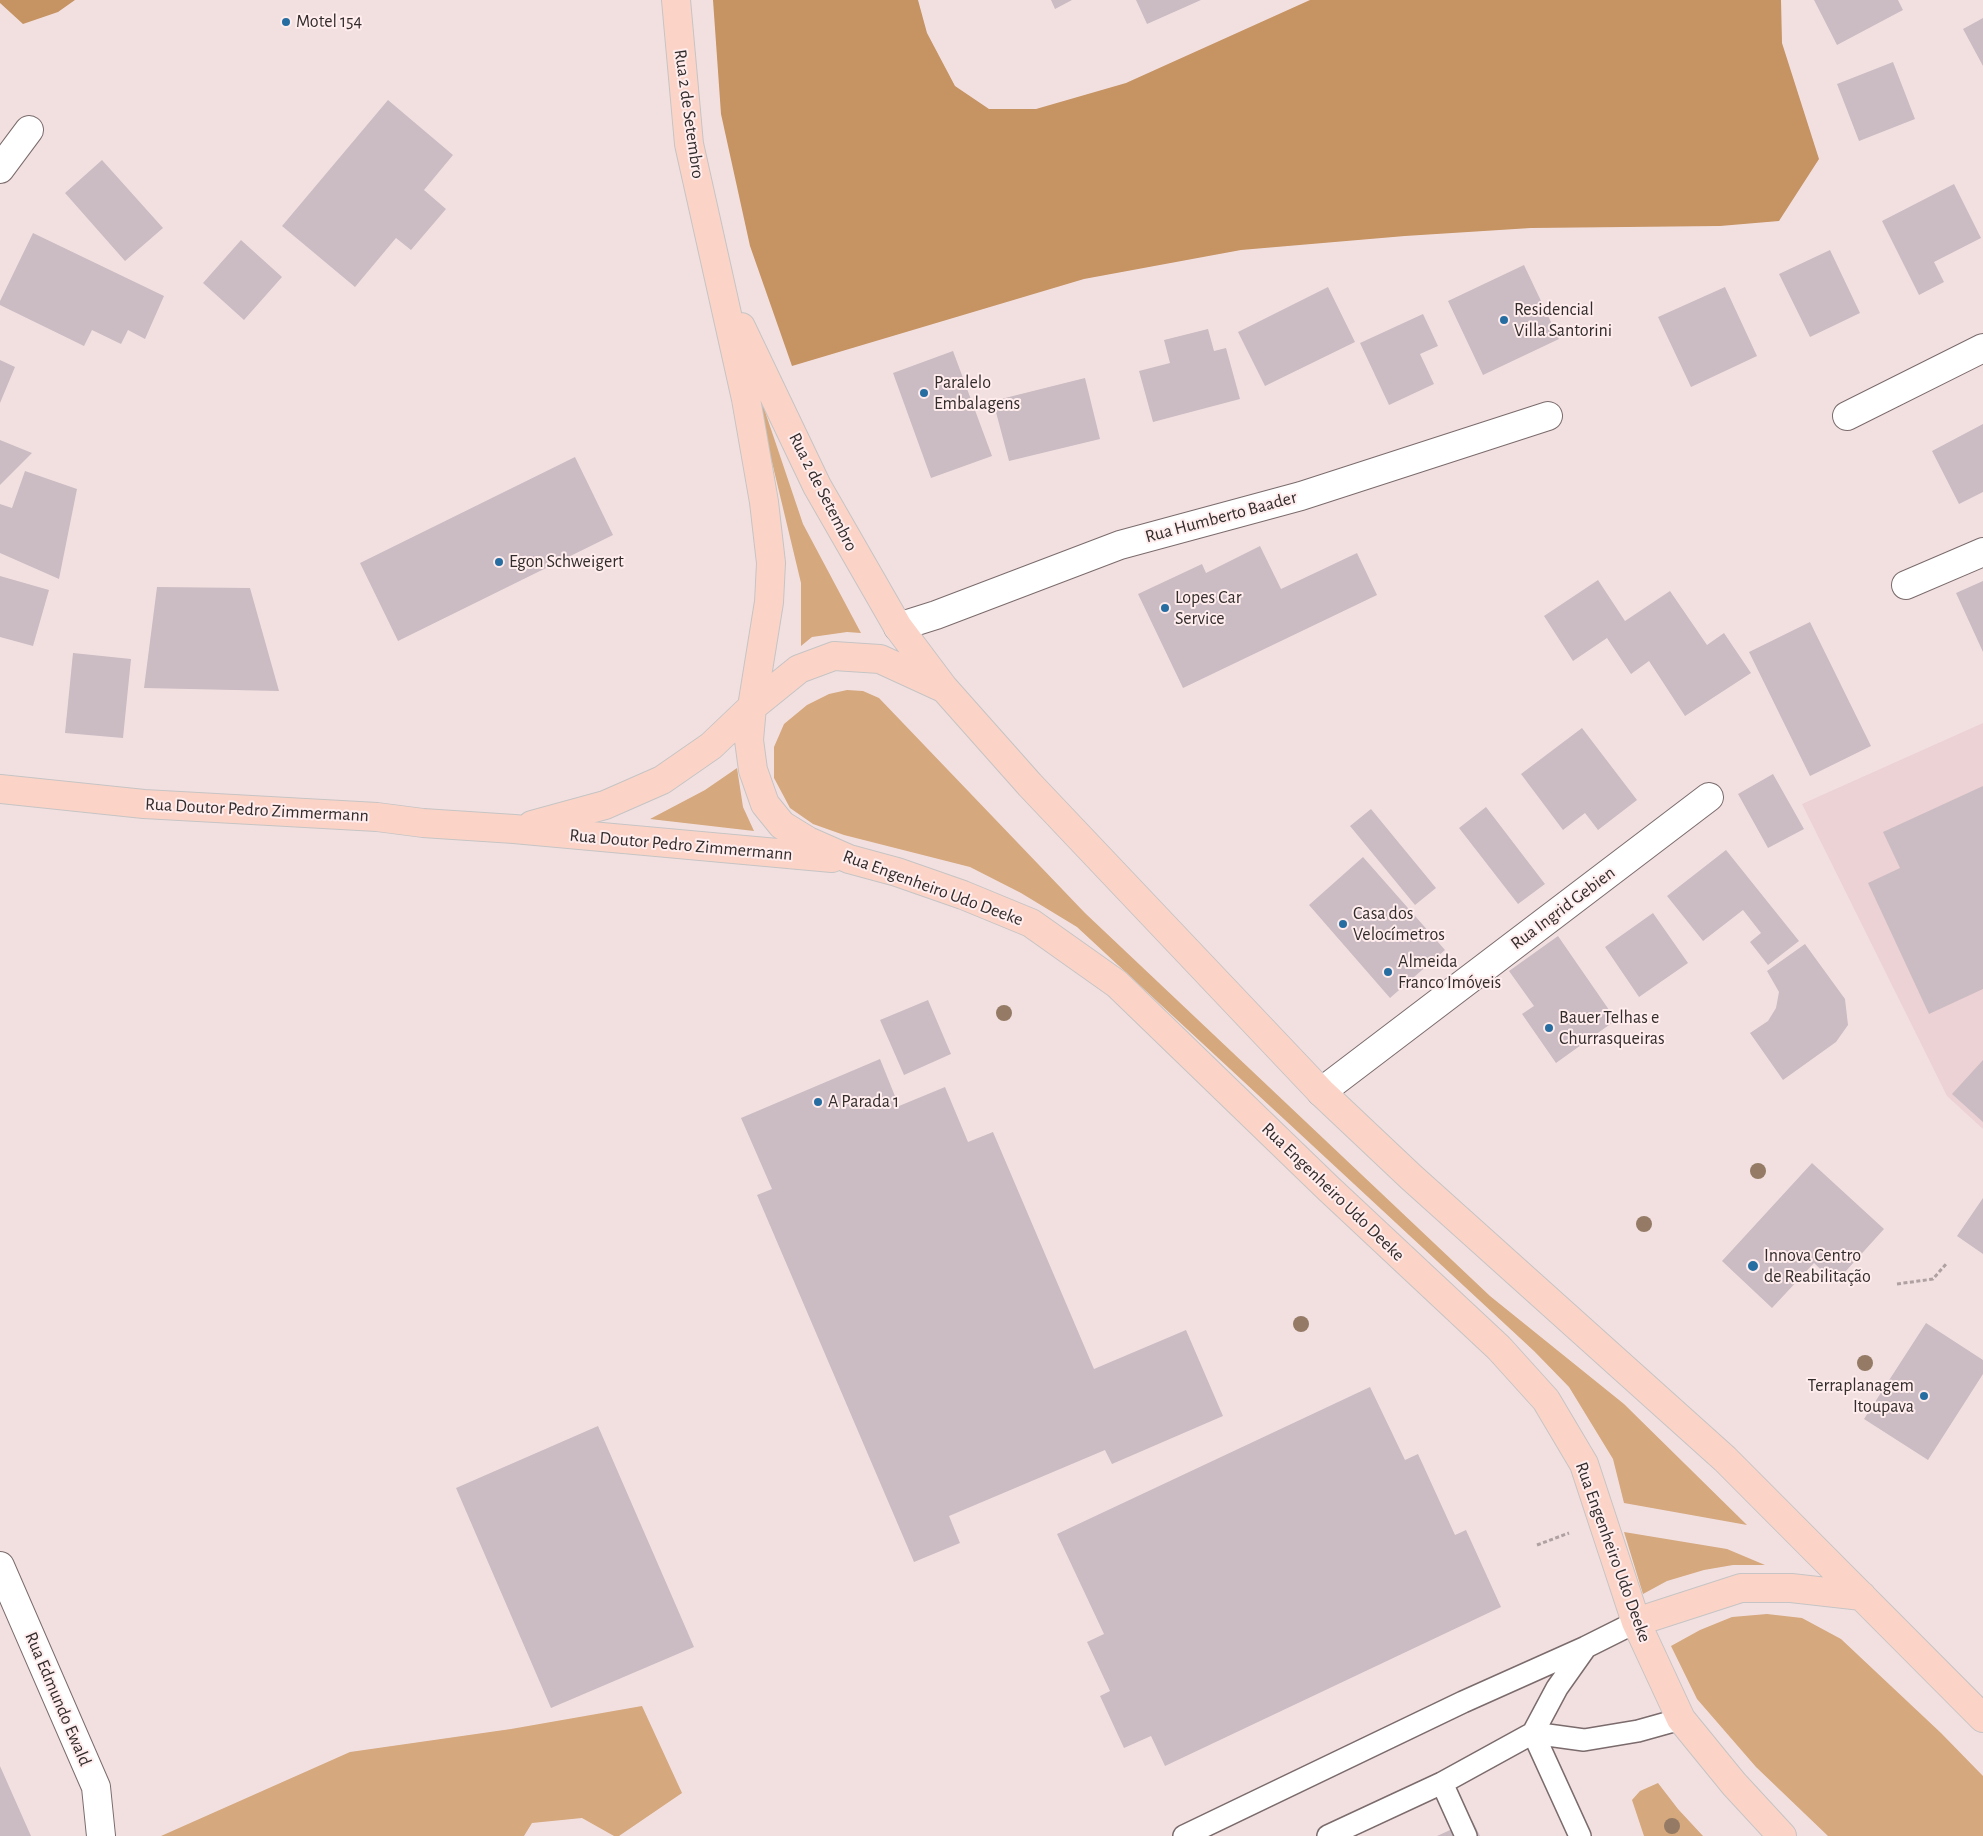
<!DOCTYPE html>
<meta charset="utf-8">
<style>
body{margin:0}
canvas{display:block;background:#f2e0e1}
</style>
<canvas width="1983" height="1836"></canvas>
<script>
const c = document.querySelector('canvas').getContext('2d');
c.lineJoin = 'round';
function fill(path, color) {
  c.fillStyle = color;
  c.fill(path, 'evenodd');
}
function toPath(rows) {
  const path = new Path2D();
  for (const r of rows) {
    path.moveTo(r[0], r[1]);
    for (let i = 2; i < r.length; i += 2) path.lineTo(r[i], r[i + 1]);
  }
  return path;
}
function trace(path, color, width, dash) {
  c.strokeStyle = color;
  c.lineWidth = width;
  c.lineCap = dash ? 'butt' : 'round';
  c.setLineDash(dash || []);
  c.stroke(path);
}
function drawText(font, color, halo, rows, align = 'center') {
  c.font = font + ' "Alegreya Sans",sans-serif';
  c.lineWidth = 4;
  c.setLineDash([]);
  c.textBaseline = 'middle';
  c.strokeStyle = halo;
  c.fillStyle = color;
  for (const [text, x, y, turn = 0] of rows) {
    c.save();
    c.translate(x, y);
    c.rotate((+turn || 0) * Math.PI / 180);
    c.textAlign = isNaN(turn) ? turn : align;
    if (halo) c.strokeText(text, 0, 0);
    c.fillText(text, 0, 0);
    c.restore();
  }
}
const built = toPath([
 [1983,723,1983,1129,1947,1096,1802,804]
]);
const green = toPath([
 [747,358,803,524,861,633,847,632,812,637,801,646,801,583],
 [847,690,863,691,879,698,1085,913,1490,1296,1624,1404,1747,1525,1624,1503,1613,1459,1569,1387,1534,1351,1077,927,1021,893,970,867,844,835,813,824,790,808,774,778,774,747,784,724,807,705,829,694],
 [737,768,743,807,754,831,650,819,705,790],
 [1624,1532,1727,1549,1765,1565,1733,1565,1704,1570,1667,1581,1643,1594],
 [1767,1614,1802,1618,1841,1639,1941,1733,1983,1776,1983,1836,1828,1836,1756,1767,1697,1699,1671,1646,1700,1630,1732,1617],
 [642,1706,682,1793,619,1836,614,1836,582,1818,532,1823,524,1836,161,1836,350,1752,511,1729],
 [1658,1783,1678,1809,1703,1836,1644,1836,1632,1800,1640,1791]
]);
const forest = toPath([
 [0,0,75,0,58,12,23,24,0,3],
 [713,0,918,0,927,33,955,86,989,109,1036,109,1126,83,1310,0,1781,0,1782,43,1819,159,1779,221,1720,226,1531,228,1405,236,1241,250,1084,279,792,366,750,246,721,114]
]);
const building = toPath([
 [1051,0,1072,0,1055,9],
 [1136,0,1201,0,1147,24],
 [1814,0,1898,0,1903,10,1837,45],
 [1983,18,1983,66,1963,29],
 [1893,62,1915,119,1859,141,1837,84],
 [388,100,453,155,424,190,446,209,411,250,396,238,355,287,282,226],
 [102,160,163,228,125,261,65,193],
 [1954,184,1981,238,1934,262,1944,282,1919,295,1882,221],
 [33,233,164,296,145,339,128,330,121,344,92,330,84,346,0,305,0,301],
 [241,240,282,277,244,320,203,283],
 [1830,250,1860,313,1810,337,1779,274],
 [1524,265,1559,339,1483,375,1448,301],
 [1328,287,1355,342,1265,386,1238,332],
 [1725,287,1757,356,1691,387,1658,317],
 [1423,314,1438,346,1420,354,1434,384,1389,405,1360,343],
 [1208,329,1214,351,1226,348,1240,399,1153,422,1139,371,1170,363,1164,340],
 [953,351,992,456,931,478,893,373],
 [0,360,15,367,0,403],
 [1085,378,1100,439,1009,461,993,401],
 [1983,424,1983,492,1959,504,1932,451],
 [0,440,32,453,0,485],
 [575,457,613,535,398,641,360,563],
 [25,471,77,489,59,579,0,553,0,504,12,508],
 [1260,546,1281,589,1357,553,1377,595,1183,688,1138,594,1202,564,1206,573],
 [0,576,49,590,33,646,0,637],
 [1598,580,1625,621,1670,591,1707,645,1724,633,1751,673,1685,716,1649,661,1631,674,1607,638,1573,661,1544,616],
 [1983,581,1983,652,1956,593],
 [157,587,250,588,279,691,144,688],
 [1810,622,1871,746,1810,776,1749,652],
 [73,653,131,659,123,738,65,733],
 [1582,728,1637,800,1598,830,1585,813,1563,830,1521,774],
 [1773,774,1804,829,1768,848,1738,794],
 [1983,786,1983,989,1929,1014,1868,883,1900,868,1883,832],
 [1486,807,1545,884,1518,904,1459,828],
 [1371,809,1436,888,1415,905,1350,826],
 [1726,850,1799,941,1768,965,1750,942,1761,933,1743,910,1703,941,1667,896],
 [1363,857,1445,950,1390,998,1309,905],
 [1653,913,1688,963,1639,997,1605,947],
 [1558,936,1616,1020,1556,1063,1522,1014,1534,1006,1509,971],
 [1805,944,1845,999,1848,1025,1836,1042,1783,1080,1750,1033,1768,1021,1776,1008,1779,992,1767,971],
 [928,1000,951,1054,904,1075,880,1020],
 [880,1059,899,1106,945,1087,968,1142,993,1132,1094,1369,1186,1330,1223,1416,1112,1464,1105,1450,949,1516,960,1543,914,1562,757,1195,772,1189,741,1118],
 [1983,1060,1983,1122,1952,1094],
 [1812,1163,1884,1229,1835,1283,1814,1263,1772,1308,1722,1261],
 [1983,1198,1983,1254,1957,1236],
 [1926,1323,1983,1360,1983,1374,1928,1460,1864,1419],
 [1370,1387,1405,1460,1418,1454,1455,1535,1466,1530,1501,1607,1165,1766,1151,1736,1124,1748,1100,1696,1110,1691,1087,1642,1104,1634,1057,1534],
 [598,1426,694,1647,551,1708,456,1488],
 [0,1766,31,1836,0,1836],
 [1472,1820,1480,1836,1437,1836]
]);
const path = toPath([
 [1897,1284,1933,1279,1946,1264],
 [1537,1545,1569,1533]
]);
const lane = toPath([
 [1533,1733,1584,1740,1638,1731,1681,1719],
 [1533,1733,1580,1836],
 [1442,1783,1466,1836],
 [1184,1836,1463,1702,1586,1647],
 [1328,1836,1442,1783,1533,1733,1557,1688,1586,1647,1636,1622]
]);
const street = toPath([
 [0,169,29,130],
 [1847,416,1983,348],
 [1906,585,1983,552],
 [898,627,936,615,1120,545,1301,496,1548,416],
 [1321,1092,1709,797],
 [0,1566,96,1787,101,1836]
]);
const primary = toPath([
 [676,0,689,144,746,399,764,502,771,563,769,602,752,707,749,740,753,770,765,804,782,825,808,841,849,859,897,872,963,895,1031,923,1117,984,1328,1188,1499,1348,1546,1400,1584,1464,1636,1622,1681,1719,1734,1784,1782,1836],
 [741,327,817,486,898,627,943,687,1030,785,1321,1092,1411,1177,1725,1459,1983,1718],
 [0,789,144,804,377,817,423,823,514,829,832,858],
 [532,825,605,805,662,780,711,746,752,707,799,669,834,656,880,659,941,687],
 [1636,1622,1741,1588,1791,1588,1862,1596]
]);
const trees = [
 [1004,1013],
 [1758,1171],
 [1644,1224],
 [1301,1324],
 [1865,1363],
 [1672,1826]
];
const markers = [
 [286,22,5,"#266da1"],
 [1504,320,5,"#266da1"],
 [924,393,5,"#266da1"],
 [499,562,5,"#266da1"],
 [1165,608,5,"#266da1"],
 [1343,924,5,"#266da1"],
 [1388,972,5,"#266da1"],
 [1549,1028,5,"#266da1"],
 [818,1102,5,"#266da1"],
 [1753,1266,6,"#266da1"],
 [1924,1396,5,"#266da1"]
];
const poiNames = [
 ["Motel 154",296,22],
 ["Residencial",1514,310],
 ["Villa Santorini",1514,331],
 ["Paralelo",934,383],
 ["Embalagens",934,404],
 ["Egon Schweigert",509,562],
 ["Lopes Car",1175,598],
 ["Service",1175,619],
 ["Casa dos",1353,914],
 ["Velocímetros",1353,935],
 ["Almeida",1398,962],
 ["Franco Imóveis",1398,983],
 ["Bauer Telhas e",1559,1018],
 ["Churrasqueiras",1559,1039],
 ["A Parada 1",828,1102],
 ["Innova Centro",1764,1256],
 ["de Reabilitação",1764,1277],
 ["Terraplanagem",1914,1386,"right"],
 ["Itoupava",1914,1407,"right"]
];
const streetNames = [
 ["Rua 2 de Setembro",689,114,82],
 ["Rua 2 de Setembro",823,492,63],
 ["Rua Humberto Baader",1221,517,-15],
 ["Rua Doutor Pedro Zimmermann",257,810,3],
 ["Rua Doutor Pedro Zimmermann",681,845,5],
 ["Rua Engenheiro Udo Deeke",933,888,20],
 ["Rua Ingrid Gebien",1563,908,-37],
 ["Rua Engenheiro Udo Deeke",1333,1192,44],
 ["Rua Engenheiro Udo Deeke",1613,1552,70],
 ["Rua Edmundo Ewald",58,1699,67]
];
fill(built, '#ecd2d4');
fill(green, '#d5a87e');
fill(forest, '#c69362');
fill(building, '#cbbcc3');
trace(lane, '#7b6b6c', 24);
trace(street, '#7b6b6c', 30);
trace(primary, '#c6c4c4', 30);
trace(path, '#afa1a1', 3, [4, 2.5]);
trace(lane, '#fff', 21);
trace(street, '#fff', 28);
trace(primary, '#fbd4c7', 28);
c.fillStyle = '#957b65';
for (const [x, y] of trees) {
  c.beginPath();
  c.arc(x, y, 8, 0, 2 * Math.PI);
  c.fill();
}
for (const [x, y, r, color] of markers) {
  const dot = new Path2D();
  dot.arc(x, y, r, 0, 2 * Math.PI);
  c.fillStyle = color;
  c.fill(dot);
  trace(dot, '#ffedee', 2);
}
drawText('18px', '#332c2c', '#ffedee', poiNames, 'left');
drawText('18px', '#332c2c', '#ffedee', streetNames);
</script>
